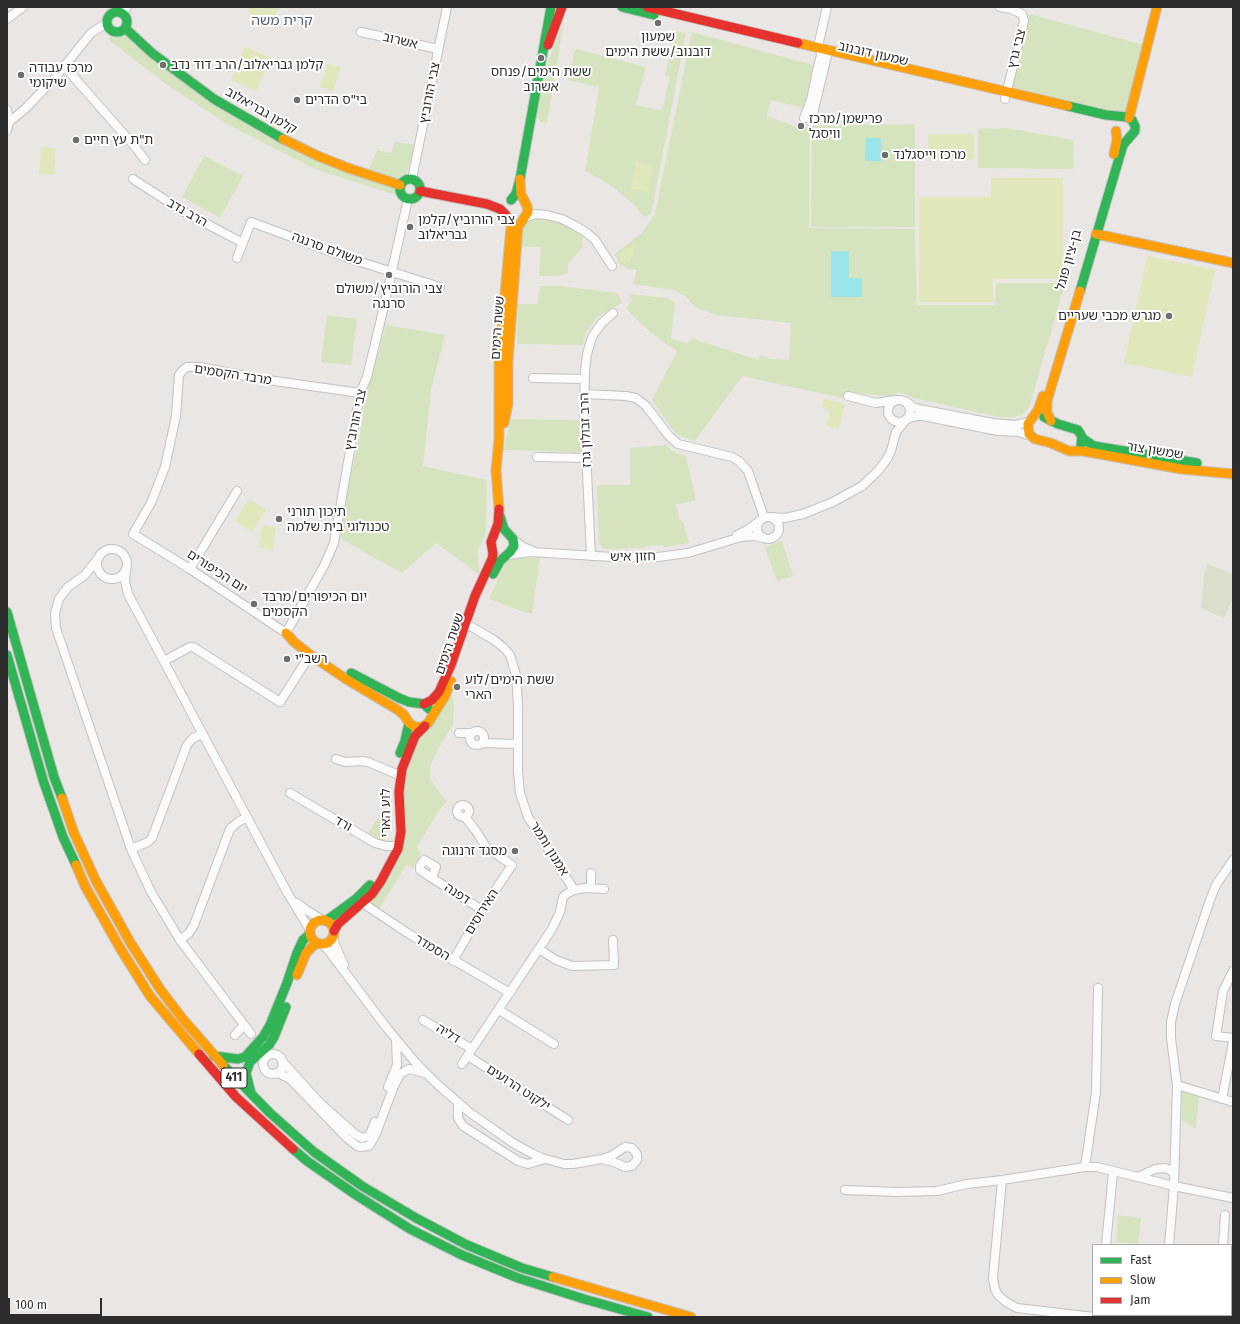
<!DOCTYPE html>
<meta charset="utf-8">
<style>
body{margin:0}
#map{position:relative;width:1240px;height:1324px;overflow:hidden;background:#eae6e4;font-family:"Fira Sans",sans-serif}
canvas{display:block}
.frame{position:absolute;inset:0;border:8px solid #2d2d2d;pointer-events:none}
.legend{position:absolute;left:1092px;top:1244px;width:140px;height:72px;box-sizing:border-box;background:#fff;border:1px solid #ababab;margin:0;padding:5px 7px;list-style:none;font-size:12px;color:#2d2d2d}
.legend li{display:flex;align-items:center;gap:8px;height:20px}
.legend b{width:20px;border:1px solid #ababab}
.scale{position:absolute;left:8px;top:1298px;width:94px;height:18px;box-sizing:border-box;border:2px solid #2d2d2d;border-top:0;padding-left:5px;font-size:12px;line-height:14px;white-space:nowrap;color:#2d2d2d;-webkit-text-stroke:3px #fff;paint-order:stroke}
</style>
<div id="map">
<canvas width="1240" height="1324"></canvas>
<div class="frame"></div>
<ul class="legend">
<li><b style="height:5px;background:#30b455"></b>Fast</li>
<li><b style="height:5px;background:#ff9f0a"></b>Slow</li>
<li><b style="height:5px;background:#e5322d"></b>Jam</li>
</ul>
<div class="scale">100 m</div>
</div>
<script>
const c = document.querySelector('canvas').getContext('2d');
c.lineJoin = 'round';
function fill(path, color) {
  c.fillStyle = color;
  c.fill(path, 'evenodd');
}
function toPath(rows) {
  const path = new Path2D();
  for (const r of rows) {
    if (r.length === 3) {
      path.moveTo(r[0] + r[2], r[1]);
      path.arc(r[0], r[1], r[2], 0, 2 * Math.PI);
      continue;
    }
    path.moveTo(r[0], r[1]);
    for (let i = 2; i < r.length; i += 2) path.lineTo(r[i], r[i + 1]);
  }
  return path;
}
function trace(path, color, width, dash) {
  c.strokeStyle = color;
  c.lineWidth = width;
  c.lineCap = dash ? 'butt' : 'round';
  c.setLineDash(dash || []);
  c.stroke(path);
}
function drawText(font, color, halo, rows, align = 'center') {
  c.font = font + ' "Fira Sans","Noto Sans Hebrew",sans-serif';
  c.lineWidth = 4;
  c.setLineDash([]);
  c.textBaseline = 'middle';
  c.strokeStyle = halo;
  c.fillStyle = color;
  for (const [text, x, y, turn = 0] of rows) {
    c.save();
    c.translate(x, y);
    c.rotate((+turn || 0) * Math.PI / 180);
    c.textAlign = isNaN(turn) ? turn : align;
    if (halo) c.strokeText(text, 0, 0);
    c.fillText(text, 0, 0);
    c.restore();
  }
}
const green = toPath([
 [1029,14,1144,45,1126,115,1011,91],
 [564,20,547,123,541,122,536,116,542,87,550,57],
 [675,31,686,33,651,214,644,217,633,204,614,188,602,180,585,171,599,87,568,80,575,49,646,67,636,105,662,111,670,77,665,75],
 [124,32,194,90,397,189,400,196,323,172,307,165,227,124,166,84,109,40,110,35,119,35],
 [692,32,813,65,804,108,771,100,767,116,797,127,810,126,809,228,915,229,917,305,995,305,996,283,1065,283,1029,408,1022,414,1014,417,999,417,914,398,899,392,891,397,849,392,847,399,742,376,695,441,680,436,675,433,652,400,677,351,662,341,643,326,626,308,632,300,628,294,668,298,675,302,671,339,687,343,691,338,758,360,760,355,771,359,789,360,791,323,716,315,695,307,685,296,674,290,633,284,637,270,629,269,620,265,615,254,642,233,655,214],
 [915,124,915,227,811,227,812,126],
 [1007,128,1073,140,1074,169,978,168,978,129],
 [395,142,415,145,406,175,400,180,369,170,377,150,391,153],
 [204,156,243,176,220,218,182,197],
 [534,218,546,218,563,224,582,235,583,247,568,264,568,273,559,276,539,276,541,247,521,247,522,228,526,222],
 [540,286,561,286,617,293,622,303,597,317,585,333,583,345,517,344,518,304,538,304],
 [327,315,357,319,351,365,321,362],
 [386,325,445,335,431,390,423,466,487,480,486,533,477,552,480,575,436,543,402,573,343,540,338,533,339,524,360,436,365,395,371,381],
 [511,419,579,420,581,452,503,450],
 [666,445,675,453,686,456,696,500,676,505,680,521,683,522,689,543,664,547,663,545,645,546,646,548,606,549,603,548,599,542,597,485,630,485,630,448],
 [782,541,793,576,777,581,765,547],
 [518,558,540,558,532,613,526,613,489,599,500,575,498,572,502,566,510,559],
 [451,693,454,703,453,724,435,755,430,767,430,779,440,793,447,801,437,813,417,847,421,853,413,868,406,865,378,911,370,905,400,849,401,788,411,751],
 [378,818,382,820,386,837,385,840,381,840,368,833],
 [1182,1092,1199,1095,1196,1129,1182,1120],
 [1118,1215,1141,1218,1138,1244,1116,1242]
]);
const cemetery = toPath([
 [1207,564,1233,574,1233,598,1224,618,1201,608,1204,576]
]);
const pitch = toPath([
 [249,7,279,7,271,23,247,12],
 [245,47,271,58,256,91,231,80],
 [327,63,341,67,333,91,320,87],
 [928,134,974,134,974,159,928,159],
 [41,147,56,148,54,175,39,174],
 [636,162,653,165,647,192,631,188],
 [991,178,1063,178,1063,279,993,279,993,302,919,302,919,197,991,197],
 [636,245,629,263,624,263,619,259,622,252,629,246],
 [1147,256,1215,270,1192,377,1124,363],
 [824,399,845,404,839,429,826,426,830,411,822,408],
 [249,499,266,510,252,532,235,521],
 [262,525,276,527,273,550,259,548]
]);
const water = toPath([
 [866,138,881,138,881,161,865,161],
 [831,251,849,251,849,278,862,278,862,297,831,297]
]);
const street = toPath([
 [1000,7,1011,9],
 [123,14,127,7],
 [7,19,23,7],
 [361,32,438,49],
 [64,66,136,148,145,160],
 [1005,99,1024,21,1022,14,1011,9,1011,7],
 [7,110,9,122,7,130],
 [804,118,811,100,817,71,821,55,819,42,827,7],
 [9,122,25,109,53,80,91,33,107,23],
 [811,122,827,56,820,49],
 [133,179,184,212,243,243],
 [412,179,447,7],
 [524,218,535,214,547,215,562,219,574,225,587,233,595,240,612,266],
 [237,258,251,222,351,259,440,287],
 [533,378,584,379],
 [360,393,261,379,200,367,187,367,184,369,179,375,176,416,165,467,151,503,133,534,190,569,286,633,325,564,334,543,360,393,367,377,381,319,408,199],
 [584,394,626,396,636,398,646,406,669,436,678,444,732,457,739,461,748,471,764,517],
 [848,396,876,403,894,400],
 [899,411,11],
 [907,402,913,407,919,409,993,423,1015,425,1029,422],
 [907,419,917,416,923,416,998,431,1019,432,1031,436],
 [537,457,586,458],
 [768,528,11],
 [772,517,785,518,803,514,833,502,862,486,878,471,887,459,891,451,896,432,905,421],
 [737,535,749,529,758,522],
 [513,539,523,547,533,551],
 [112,564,15],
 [508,555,531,552,612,557,658,557,688,553,741,537,755,536,763,538],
 [591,556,584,410,585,371,587,354,592,337,601,324,613,313],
 [99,557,85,575,68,587,59,599,55,613,56,628,131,849,151,892,180,940,251,1034],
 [126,569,125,581,128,594,288,894,310,930],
 [190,569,237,491],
 [465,623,494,640,504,648,510,655,516,675,518,705,518,772,520,793,528,817,574,890],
 [164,661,190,647,193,647,280,702,310,655],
 [477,738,7],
 [459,733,472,733],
 [482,743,518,744],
 [336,759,345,762,362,761,368,762,401,776],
 [290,793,375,843,386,846,399,846],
 [463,811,6],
 [131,849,148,842,152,838,187,745,193,738,202,734],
 [432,878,436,867,424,860,420,866,420,870,432,878,482,910],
 [591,888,591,873],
 [358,900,409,934,510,993],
 [297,903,305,909,322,920],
 [333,937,335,945,344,965],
 [180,940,189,933,194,925,230,829,238,822,247,817],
 [322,944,329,951,386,1027,416,1063,437,1084,469,1112,513,1143,533,1154,542,1158,564,1164,573,1164,602,1159],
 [539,949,556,960,572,966,614,965,613,940],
 [453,961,482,910,512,865,486,847,476,831,465,817],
 [1233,971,1223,991,1216,1036,1233,1038],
 [499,1010,554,1044],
 [423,1020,472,1049],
 [235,1035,244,1025],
 [273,1064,10],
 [468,1056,568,1120],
 [282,1061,320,1103,355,1134,362,1138,369,1136,375,1122],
 [462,1064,552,929,560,912,563,897,568,893,574,890,585,888,604,889],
 [278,1073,290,1079,347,1138,357,1146,360,1147,369,1146,375,1136,394,1086,400,1074,409,1069,425,1073],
 [1177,1085,1233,1102],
 [388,1087,397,1065,396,1040],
 [1222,1099,1233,1042],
 [458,1103,458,1118,463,1126,518,1161,528,1164,545,1159],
 [625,1147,632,1148,637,1154,637,1160,632,1166,625,1167,614,1162,602,1159,611,1156,625,1147],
 [1085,1167,1096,1092,1098,988],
 [1138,1177,1155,1169,1165,1168,1170,1170,1174,1174],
 [1002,1180,993,1278,995,1289,998,1295,1006,1302,1017,1308,1094,1317],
 [845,1190,898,1192,937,1191,967,1184,1002,1180,1085,1167,1097,1167,1174,1186,1233,1198],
 [1106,1245,1113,1172],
 [1169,1245,1174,1186,1177,1085,1171,1038,1171,1022,1175,1004,1210,900,1216,885,1233,860],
 [1223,1245,1225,1215],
 [1231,1261,1233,1261],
 [1100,1317,1100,1315]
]);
const fast = toPath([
 [622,7,654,15],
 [117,22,10],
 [125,28,152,53,214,99,283,139],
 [1068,106,1106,115,1127,117,1132,120,1135,126,1135,131,1123,145,1080,291],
 [410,189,10],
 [511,200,516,194,520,179,551,7],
 [1044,417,1058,424,1078,430,1082,437,1081,445],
 [1082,438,1094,446,1197,463],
 [493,574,500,561,510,552,514,546,513,539,504,529,500,516],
 [7,612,54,777,62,798],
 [7,655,43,780,63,837,76,865],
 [351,673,399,698,409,702,424,704,429,709],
 [400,753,405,741,409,723],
 [326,921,356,899,370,885],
 [214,1056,238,1059,245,1057],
 [245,1057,263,1037,270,1025,287,983,297,953,303,940,310,934],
 [250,1062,269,1045,274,1037,286,1007],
 [250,1062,246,1073,251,1093],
 [223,1065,270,1113,314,1152,362,1186,416,1218,467,1245,522,1268,553,1277],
 [293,1149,307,1161,356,1195,410,1229,462,1255,518,1278,584,1299,648,1317]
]);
const slow = toPath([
 [798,43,1068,106],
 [1129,118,1157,7],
 [283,139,318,156,348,168,400,185],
 [1114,154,1117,140,1116,131],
 [1096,234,1233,263],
 [1043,396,1038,410,1028,424,1029,434,1035,439,1051,443,1069,451,1083,451,1181,469,1233,474],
 [1051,421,1047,412,1047,401,1080,291],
 [504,423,508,404,508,362,518,227,528,212,527,206,521,194,520,179],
 [499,509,496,470,499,439,499,361,511,227,508,218],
 [286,633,294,642,312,656,346,679,398,710,404,715,409,723,415,727,422,727,428,723,445,696,451,681],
 [62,798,74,833,96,881,130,942,160,989,182,1018,223,1065],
 [76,865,85,886,120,948,150,996,199,1054],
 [322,932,12],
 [297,975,306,953,314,945,318,943],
 [553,1277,691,1317]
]);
const jam = toPath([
 [647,7,798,43],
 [548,45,562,7],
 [420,191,487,204,500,209,506,215],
 [424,704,432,700,439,692,451,665,475,596,492,559,493,554,491,542,498,524,499,509],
 [334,931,338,924,372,894,381,881,398,849,401,832,399,792,402,769,415,736,425,726],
 [199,1054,236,1097,293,1149]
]);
const markers = [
 [658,23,4,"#6f6e6d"],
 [541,58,4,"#6f6e6d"],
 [163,65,4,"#6f6e6d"],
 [21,75,4,"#6f6e6d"],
 [297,100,4,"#6f6e6d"],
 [801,126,4,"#6f6e6d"],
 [76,140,4,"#6f6e6d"],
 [885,155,4,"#6f6e6d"],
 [410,227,4,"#6f6e6d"],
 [389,275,4,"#6f6e6d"],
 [1169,316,4,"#6f6e6d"],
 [279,519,4,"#6f6e6d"],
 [254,604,4,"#6f6e6d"],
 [287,659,4,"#6f6e6d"],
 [457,687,4,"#6f6e6d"],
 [515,851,4,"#6f6e6d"]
];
const shields = [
 [234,1078,26]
];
const shieldNames = [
 ["411",234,1078]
];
const poiNames = [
 ["שמעון",658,37,"center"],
 ["דובנוב/ששת הימים",658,52,"center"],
 ["קלמן גבריאלוב/הרב דוד נדב",171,65],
 ["מרכז עבודה",29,68],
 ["שיקומי",29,83],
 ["ששת הימים/פנחס",541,72,"center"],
 ["אשרוב",541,87,"center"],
 ["בי\"ס הדרים",305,100],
 ["פרישמן/מרכז",809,119],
 ["וויסגל",809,134],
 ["ת\"ת עץ חיים",84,140],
 ["מרכז וייסגלנד",893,155],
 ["צבי הורוביץ/קלמן",418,220],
 ["גבריאלוב",418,235],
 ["צבי הורוביץ/משולם",389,289,"center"],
 ["סרנגה",389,304,"center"],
 ["מגרש מכבי שעריים",1161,316,"right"],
 ["תיכון תורני",287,512],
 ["טכנולוגי בית שלמה",287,527],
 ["יום הכיפורים/מרבד",262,597],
 ["הקסמים",262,612],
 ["רשב\"י",295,659],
 ["ששת הימים/לוע",465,680],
 ["הארי",465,695],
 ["מסגד זרנוגה",507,851,"right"]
];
const streetNames = [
 ["אשרוב",400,41,13],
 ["צבי גרץ",1017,49,-76],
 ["שמעון דובנוב",873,54,13],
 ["צבי הורוביץ",430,93,-79],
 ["קלמן גבריאלוב",261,111,30],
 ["הרב נדב",187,213,30],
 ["משולם סרנגה",327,249,20],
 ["בן-ציון פוגל",1069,260,-74],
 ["ששת הימים",498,328,-86],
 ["מרבד הקסמים",233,375,9],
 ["צבי הורוביץ",356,420,-78],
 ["הרב זבולון גרז",586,430,-92],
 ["שמשון צור",1155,451,9],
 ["חזון איש",633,557,-1],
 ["יום הכיפורים",217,572,33],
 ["ששת הימים",450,644,-71],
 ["לוע הארי",386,813,-90],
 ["ורד",343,824,30],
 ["אמנון ותמר",549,849,58],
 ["דפנה",457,894,33],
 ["האירוסים",482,912,-58],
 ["הסמדר",432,948,31],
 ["דליה",448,1034,31],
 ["ילקוט הרועים",518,1088,33]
];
const neighbourhoodNames = [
 ["קרית משה",282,21]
];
fill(green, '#d5e4be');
fill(cemetery, '#dadecb');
fill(pitch, '#e0e8bb');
fill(water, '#99e5ea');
trace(street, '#c2c2c2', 10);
trace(fast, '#c2c2c2', 11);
trace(slow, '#c2c2c2', 11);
trace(jam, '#c2c2c2', 11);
trace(street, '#fcfbfb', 8);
trace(fast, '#30b455', 9);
trace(slow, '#ff9f0a', 9);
trace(jam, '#e5322d', 9);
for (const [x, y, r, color] of markers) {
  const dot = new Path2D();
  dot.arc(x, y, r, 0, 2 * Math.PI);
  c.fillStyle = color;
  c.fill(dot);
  trace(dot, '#fff', 1.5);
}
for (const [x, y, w] of shields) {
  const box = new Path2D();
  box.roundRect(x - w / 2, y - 10, w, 20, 3);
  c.fillStyle = '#fff';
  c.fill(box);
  trace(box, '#2d2d2d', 1);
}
drawText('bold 12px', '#2d2d2d', null, shieldNames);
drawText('13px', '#2d2d2d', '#fff', poiNames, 'left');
drawText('13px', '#2d2d2d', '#fff', streetNames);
drawText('14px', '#4d5f7d', '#fff', neighbourhoodNames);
</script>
